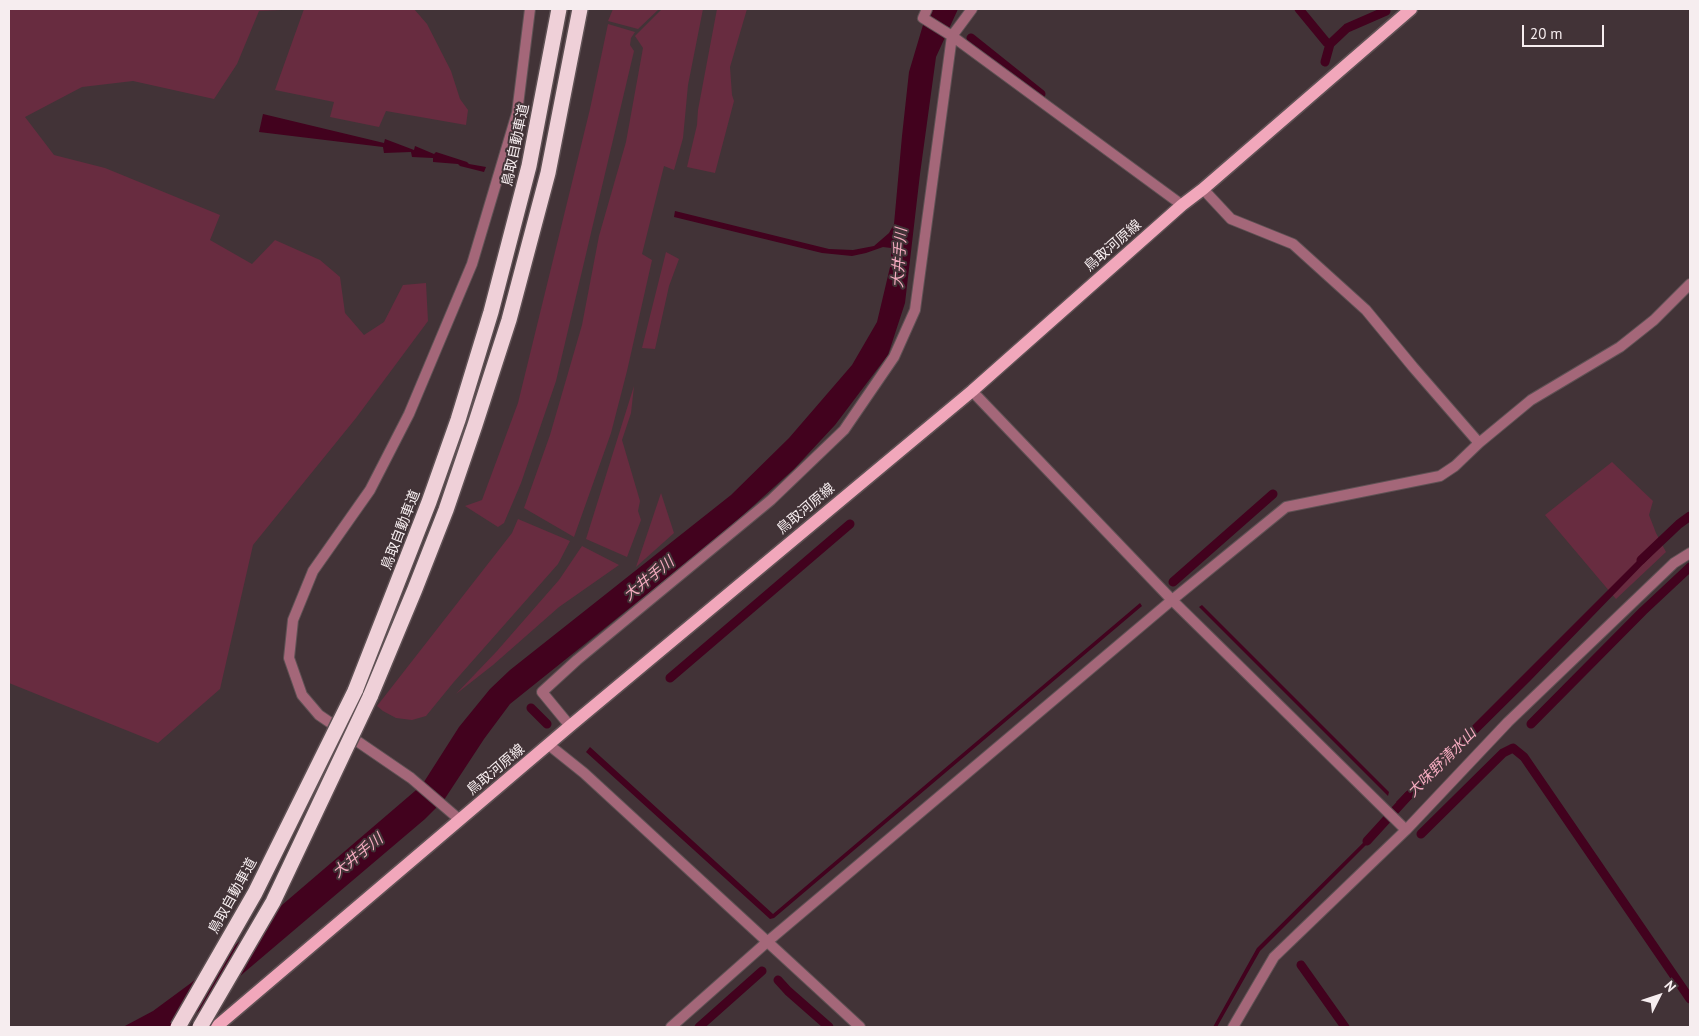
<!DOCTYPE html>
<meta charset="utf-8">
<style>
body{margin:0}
#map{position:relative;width:1699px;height:1036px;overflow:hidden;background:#423337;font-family:"PT Sans",sans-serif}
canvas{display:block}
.frame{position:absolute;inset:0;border:10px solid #f6edef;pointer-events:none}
.north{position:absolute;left:1634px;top:971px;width:50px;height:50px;-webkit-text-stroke:4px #423337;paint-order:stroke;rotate:49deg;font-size:14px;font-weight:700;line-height:20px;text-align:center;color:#f6edef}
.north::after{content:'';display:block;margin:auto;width:18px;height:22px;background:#f6edef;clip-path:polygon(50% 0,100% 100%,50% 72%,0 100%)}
.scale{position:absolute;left:1522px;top:25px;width:82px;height:22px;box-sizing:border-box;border:2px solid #f6edef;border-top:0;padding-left:6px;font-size:15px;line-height:18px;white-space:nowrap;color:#f6edef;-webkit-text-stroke:4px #423337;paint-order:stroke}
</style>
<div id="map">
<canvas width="1699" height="1036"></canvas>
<div class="frame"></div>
<div class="north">N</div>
<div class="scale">20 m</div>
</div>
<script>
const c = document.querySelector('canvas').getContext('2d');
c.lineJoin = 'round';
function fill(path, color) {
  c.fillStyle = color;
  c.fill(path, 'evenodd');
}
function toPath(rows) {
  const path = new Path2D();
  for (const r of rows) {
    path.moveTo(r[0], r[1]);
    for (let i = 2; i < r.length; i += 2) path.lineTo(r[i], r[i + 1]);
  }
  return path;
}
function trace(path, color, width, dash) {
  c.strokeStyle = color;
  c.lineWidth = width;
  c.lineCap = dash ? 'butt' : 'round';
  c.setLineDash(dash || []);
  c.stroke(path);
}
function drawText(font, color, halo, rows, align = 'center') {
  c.font = font + ' "PT Sans","Noto Sans JP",sans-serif';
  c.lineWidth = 4;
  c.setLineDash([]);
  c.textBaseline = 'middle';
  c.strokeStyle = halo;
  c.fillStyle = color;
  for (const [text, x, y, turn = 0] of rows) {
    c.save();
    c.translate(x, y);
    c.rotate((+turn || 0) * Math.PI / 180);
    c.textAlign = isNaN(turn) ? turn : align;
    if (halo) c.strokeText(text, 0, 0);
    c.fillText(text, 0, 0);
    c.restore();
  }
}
const green = toPath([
 [9,9,414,9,427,24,451,71,460,99,468,110,466,125,386,111,379,127,330,117,334,102,275,90,304,9,259,11,237,64,214,99,133,81,82,87,25,117,54,155,105,168,220,215,210,240,252,264,275,240,320,260,340,277,345,313,364,335,384,322,403,285,426,283,428,321,356,418,253,545,220,689,158,743,9,683],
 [613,9,659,9,638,29,608,21],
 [662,9,703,9,688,85,683,138,674,170,664,166,642,254,652,260,627,371,611,433,574,537,524,508,550,435,582,325,599,236,626,142,643,48,635,36],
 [717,9,747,9,730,67,732,95,734,101,715,173,687,167,697,125,698,110],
 [608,24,635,32,631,38,630,45,634,51,556,381,521,483,504,523,498,527,465,506,482,500,518,403,590,109],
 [666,252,679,259,669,286,655,349,642,348],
 [634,386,631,413,622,440,640,501,638,511,641,520,627,557,586,539],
 [1612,462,1653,501,1649,515,1656,533,1666,552,1616,599,1545,515],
 [661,493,674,533,636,567],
 [518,519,570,541,558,564,453,683,426,716,412,720,396,718,383,711,377,706,512,533],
 [582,546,619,565,559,607,493,665,456,694,497,651,559,580]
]);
const water = toPath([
 [932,9,958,9,936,57,920,174,905,303,888,355,835,425,794,469,722,534,510,704,484,739,444,800,425,819,180,1027,123,1027,153,1011,191,983,422,785,459,727,490,689,510,670,731,495,789,438,852,365,877,322,891,263,891,248,883,247,866,253,852,256,822,253,674,217,675,211,829,249,853,250,874,246,889,233,894,224,902,136,909,72,923,25],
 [263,114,384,143,385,139,414,150,415,146,434,154,436,152,467,162,469,164,486,167,484,172,460,166,458,164,433,162,433,158,412,157,411,152,384,153,383,147,259,132],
 [1648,550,1652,555,1530,681,1404,806,1396,802],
 [1140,603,1142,606,774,918,770,919,586,752,590,747,773,914],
 [1202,605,1389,792,1388,796,1199,607],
 [1374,832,1377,834,1260,951,1217,1027,1213,1027,1257,948]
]);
const stream = toPath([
 [1299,9,1327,43],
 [971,38,1041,94],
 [1325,62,1330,44,1347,28,1386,11],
 [1641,560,1679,524,1690,516],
 [1173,582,1273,494],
 [670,678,850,524],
 [531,708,547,724],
 [1531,724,1643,611,1690,567],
 [1421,834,1503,753,1513,748,1524,757,1690,999],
 [1367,841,1409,795],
 [1301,965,1345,1027],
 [778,980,788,991,829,1027],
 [699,1027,762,971]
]);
const minor = toPath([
 [927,9,923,18,952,36,1182,205],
 [1203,189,1231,219,1293,244,1366,310,1413,367,1479,443],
 [972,391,1172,600,1406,830],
 [570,726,542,692,577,660,771,500,844,430,894,357,915,310,952,36,972,9],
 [549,745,584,773,860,1027],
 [460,820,411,778,319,715,302,695,289,658,293,620,313,571,370,490,409,414,472,264,517,113,530,9],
 [671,1027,767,942,1172,600,1286,507,1440,476,1455,466,1479,443,1531,400,1620,347,1654,320,1690,284],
 [1233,1027,1274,957,1406,830,1508,722,1674,563,1690,553]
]);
const primary = toPath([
 [216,1027,570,726,972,391,1182,205,1203,189,1411,9]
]);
const motorway = toPath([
 [355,691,429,502,458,420,491,312,529,166,559,9],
 [370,697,415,589,446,510,475,425,509,320,548,173,580,9]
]);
const motorwayBridge = toPath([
 [178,1027,255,893,355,691],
 [200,1027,273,902,370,697]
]);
const streetNames = [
 ["鳥取自動車道",516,145,-78],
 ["鳥取河原線",1113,246,-41],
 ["鳥取河原線",806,509,-40],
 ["鳥取自動車道",401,530,-69],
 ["鳥取河原線",496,770,-40],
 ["鳥取自動車道",233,896,-61]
];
const waterNames = [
 ["大井手川",900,258,-86],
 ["大井手川",649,579,-39],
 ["大味野清水山",1442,763,-45],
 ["大井手川",358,856,-39]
];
fill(green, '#682c40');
fill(water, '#42021e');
trace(stream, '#42021e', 9);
trace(minor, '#5f5154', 12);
trace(primary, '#5f5154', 15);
trace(motorway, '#5f5154', 18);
trace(minor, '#a46779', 10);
trace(primary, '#f1a7bb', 12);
trace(motorway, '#efd0d8', 15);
trace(motorwayBridge, '#5f5154', 18, []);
trace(motorwayBridge, '#efd0d8', 15);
drawText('14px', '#f6edef', '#423337', streetNames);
drawText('italic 15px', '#f4abbf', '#423337', waterNames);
</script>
